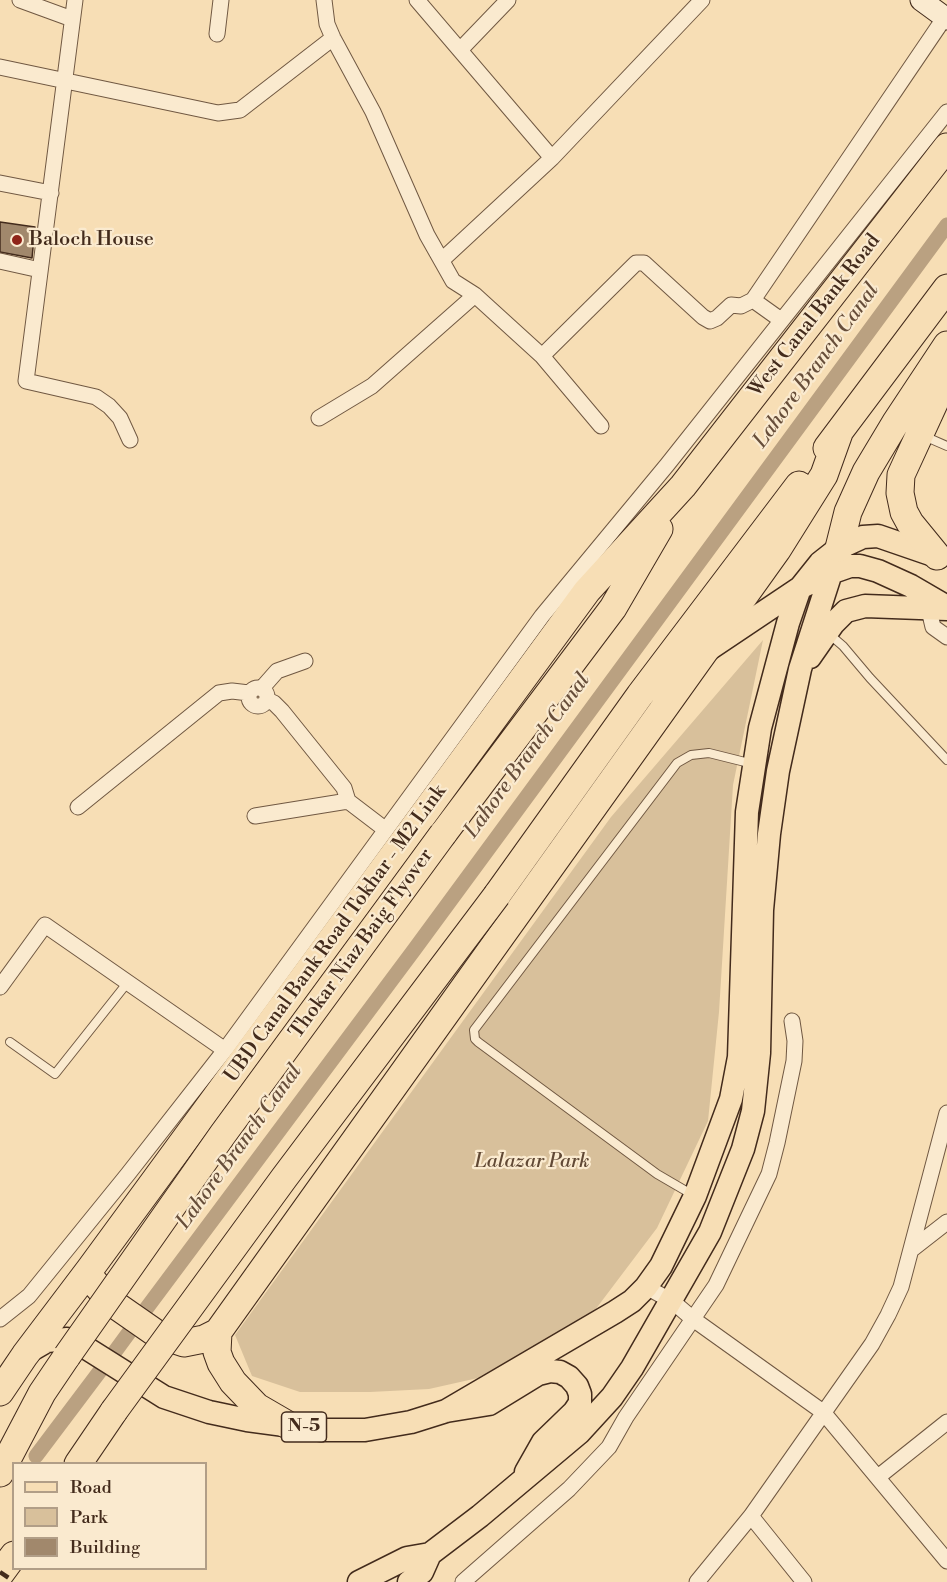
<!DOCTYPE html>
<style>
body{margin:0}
#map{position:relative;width:947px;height:1582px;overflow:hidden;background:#f7deb5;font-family:"Libre Bodoni",serif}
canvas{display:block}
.legend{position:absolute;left:12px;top:1462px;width:195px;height:108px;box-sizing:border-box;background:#faeacf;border:2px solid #b19e87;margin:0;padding:8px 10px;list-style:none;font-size:18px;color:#432b1c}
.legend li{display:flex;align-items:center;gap:12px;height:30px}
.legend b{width:30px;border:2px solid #b19e87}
</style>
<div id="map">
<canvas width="947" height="1582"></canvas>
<ul class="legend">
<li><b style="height:8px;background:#f7deb5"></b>Road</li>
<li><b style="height:16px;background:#d8c09b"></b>Park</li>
<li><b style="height:16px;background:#a1886c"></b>Building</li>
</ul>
</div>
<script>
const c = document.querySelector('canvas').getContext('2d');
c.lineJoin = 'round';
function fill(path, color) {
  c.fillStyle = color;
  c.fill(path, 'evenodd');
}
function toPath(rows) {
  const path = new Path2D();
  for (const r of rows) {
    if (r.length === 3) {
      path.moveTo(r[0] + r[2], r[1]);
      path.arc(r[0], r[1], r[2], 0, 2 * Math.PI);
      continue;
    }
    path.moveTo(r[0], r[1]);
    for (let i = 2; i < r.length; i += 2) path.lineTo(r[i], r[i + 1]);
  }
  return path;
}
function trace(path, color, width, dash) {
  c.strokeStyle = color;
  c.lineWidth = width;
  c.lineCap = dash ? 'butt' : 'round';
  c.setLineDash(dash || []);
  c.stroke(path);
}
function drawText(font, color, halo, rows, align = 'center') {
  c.font = font + ' "Libre Bodoni",serif';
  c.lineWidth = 4.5;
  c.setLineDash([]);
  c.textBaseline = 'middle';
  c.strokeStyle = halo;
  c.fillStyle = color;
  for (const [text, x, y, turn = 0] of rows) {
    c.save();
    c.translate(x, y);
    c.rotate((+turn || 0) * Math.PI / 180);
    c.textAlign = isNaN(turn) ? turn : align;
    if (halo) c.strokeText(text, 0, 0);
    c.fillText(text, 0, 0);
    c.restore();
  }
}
const green = toPath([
 [763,640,733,785,719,1012,708,1121,657,1228,592,1314,478,1378,429,1389,370,1392,300,1392,252,1376,235,1335,611,817]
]);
const canal = toPath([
 [143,1313,414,950,947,225],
 [111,1357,133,1327],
 [36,1456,100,1371]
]);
const building = toPath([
 [0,222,35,227,32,258,0,252,0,222]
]);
const lane = toPath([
 [924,436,947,446],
 [829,634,843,646,870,678,947,760],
 [10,1042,55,1074,128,982],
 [693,1195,657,1174,478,1042,475,1039,474,1030,677,763,691,755,709,753,753,764]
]);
const street = toPath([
 [20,0,72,19],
 [75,0,26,381,96,397,109,406,120,418,130,440],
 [324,0,327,24,333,38,373,112,427,235,453,281,475,295,542,356,601,426],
 [417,0,552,158],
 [217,34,221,0],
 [460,50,508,0],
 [0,67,218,113,240,110,333,38],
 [0,183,51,193],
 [442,260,552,158,702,0],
 [0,261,40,270],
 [753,300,781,320],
 [542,356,636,263,644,263,703,317,710,321,717,318,731,305,741,306,753,300,947,14],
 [319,418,372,386,475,295],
 [929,610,933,627,947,637],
 [258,697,9],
 [262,688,277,671,305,661],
 [267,700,274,703,282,711,344,788,348,801,386,830],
 [78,807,219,693,232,691,249,693],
 [255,816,348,801],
 [0,987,45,925,225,1050],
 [911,1250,947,1222],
 [646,1287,672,1301,693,1319,823,1412,947,1561],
 [0,1319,29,1296,128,1174,225,1050,542,616,667,465,947,112],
 [878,1477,947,1422],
 [751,1516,804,1582],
 [463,1582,569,1489,609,1447,626,1417,716,1285,769,1174,777,1143,794,1061,795,1041,792,1021],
 [697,1582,751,1516,872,1344,888,1315,901,1287,947,1113]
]);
const secondary = toPath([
 [921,0,947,19]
]);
const primary = toPath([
 [709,649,800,588,830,573,850,566,860,566,878,571,911,586,947,607],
 [810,657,833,624,846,611,865,606,947,609],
 [28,1352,47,1341,67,1339,83,1346,164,1397,209,1412,247,1420,322,1430,365,1430,411,1422,446,1411,489,1404,538,1374,550,1371,560,1372,569,1377,577,1386,580,1394,580,1403,574,1412,543,1442,526,1472],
 [446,1411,615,1312,632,1301,646,1287,661,1266,695,1196,731,1099,739,1057,747,812,760,728,788,623,800,588,820,563,839,548,863,537,878,536,939,557],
 [359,1582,407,1558,430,1554,480,1516,579,1433,612,1397,632,1368,710,1232,743,1149,753,1111,759,1053,762,910,769,834,778,771,800,669,839,548],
 [409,1582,422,1572,430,1554]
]);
const highway = toPath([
 [827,448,947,288],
 [839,548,848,512,866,472,896,422,947,345],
 [937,556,910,523,904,512,900,493,901,475,941,388,947,350],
 [443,834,613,608,659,529],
 [497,895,640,695,799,485],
 [94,1282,111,1302,157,1334,184,1343,204,1339,218,1332,777,550,824,475,839,433],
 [218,1332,217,1352,221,1363,233,1382,257,1407,288,1425],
 [0,1392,25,1355,90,1269,587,591,683,486,947,147],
 [78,1464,114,1411],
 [0,1473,42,1393,67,1356],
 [0,1574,14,1555]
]);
const rail = toPath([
 [0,1572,15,1582]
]);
const highwayBridge = toPath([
 [67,1356,223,1134,443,834],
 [114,1411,284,1178,497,895]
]);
const markers = [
 [17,240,6,"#8f2418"]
];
const shields = [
 [304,1427,45]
];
const shieldNames = [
 ["N-5",304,1427]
];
const poiNames = [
 ["Baloch House",29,240]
];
const streetNames = [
 ["West Canal Bank Road",815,316,-52],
 ["UBD Canal Bank Road Tokhar - M2 Link",336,934,-54],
 ["Thokar Niaz Baig Flyover",362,944,-54]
];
const parkNames = [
 ["Lalazar Park",532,1162]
];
const waterNames = [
 ["Lahore Branch Canal",817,366,-54],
 ["Lahore Branch Canal",528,756,-54],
 ["Lahore Branch Canal",240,1147,-54]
];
fill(green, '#d8c09b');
trace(canal, '#baa181', 15);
fill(building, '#a1886c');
trace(building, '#432b1c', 1.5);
trace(lane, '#705842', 10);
trace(street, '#705842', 17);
trace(secondary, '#432b1c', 23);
trace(primary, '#432b1c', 25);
trace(highway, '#432b1c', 29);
trace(lane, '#faeacf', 8);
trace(street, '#faeacf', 15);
trace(secondary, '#faeacf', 21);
trace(primary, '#f7deb5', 22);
trace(highway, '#f7deb5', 27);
trace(rail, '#432b1c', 4.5, [10, 10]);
trace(highwayBridge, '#432b1c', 29, []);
trace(highwayBridge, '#f7deb5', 27);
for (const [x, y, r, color] of markers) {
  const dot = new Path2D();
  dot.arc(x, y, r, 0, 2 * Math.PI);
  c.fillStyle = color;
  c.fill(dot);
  trace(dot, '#faeacf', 2);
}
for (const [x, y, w] of shields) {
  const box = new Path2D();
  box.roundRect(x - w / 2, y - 15, w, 30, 4.5);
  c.fillStyle = '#faeacf';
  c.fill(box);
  trace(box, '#432b1c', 1.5);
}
drawText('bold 18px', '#432b1c', null, shieldNames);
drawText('20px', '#432b1c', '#faeacf', poiNames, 'left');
drawText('20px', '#432b1c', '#faeacf', streetNames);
drawText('italic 20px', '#614935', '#faeacf', parkNames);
drawText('italic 21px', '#674e3a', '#faeacf', waterNames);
</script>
